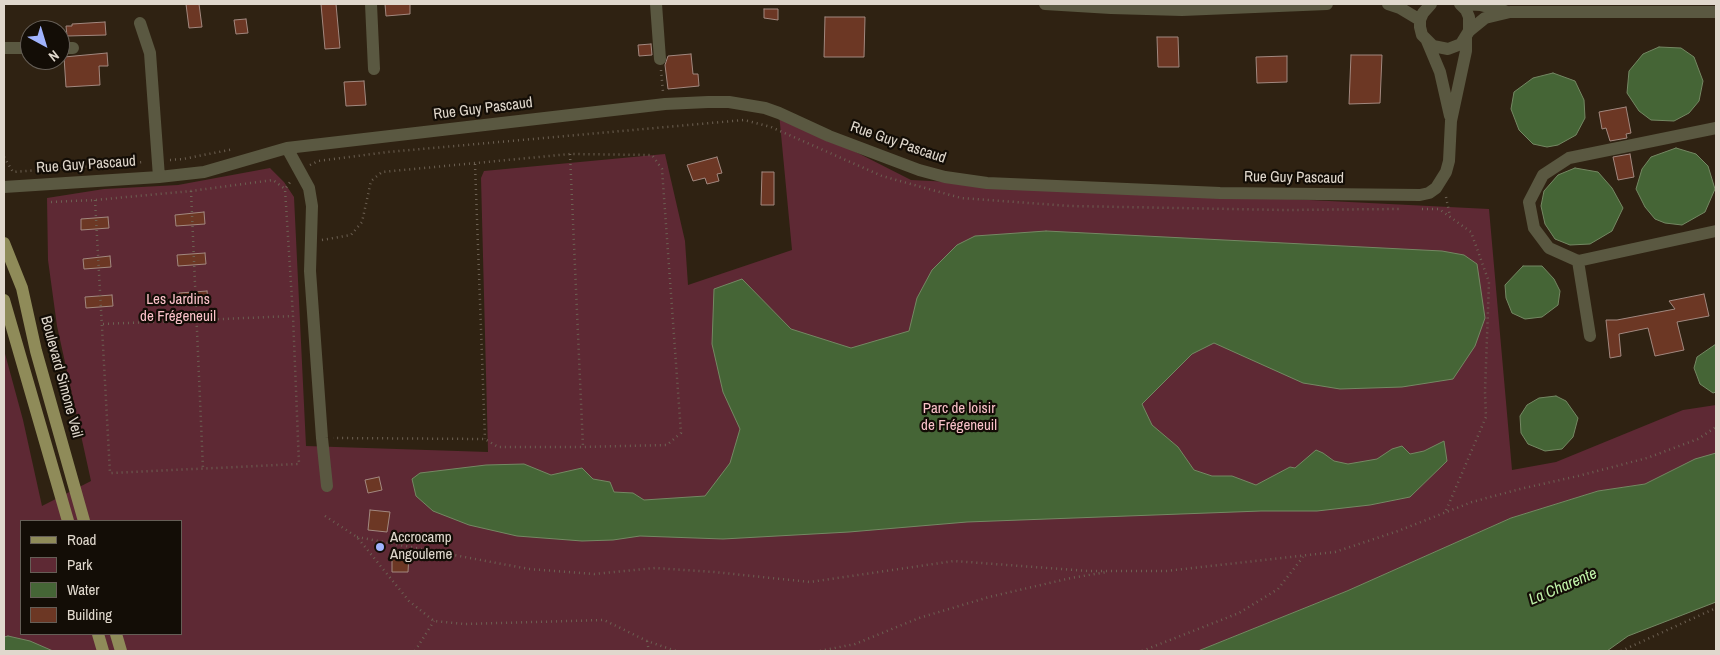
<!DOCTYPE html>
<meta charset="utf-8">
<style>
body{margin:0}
#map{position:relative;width:1720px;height:655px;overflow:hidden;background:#2f2212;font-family:"Archivo Narrow",sans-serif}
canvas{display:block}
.frame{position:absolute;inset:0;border:5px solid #e0d8cd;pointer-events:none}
.legend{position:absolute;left:20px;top:520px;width:162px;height:115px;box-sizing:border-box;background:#130d06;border:1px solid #655e56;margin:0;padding:6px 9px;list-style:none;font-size:15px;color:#e0d8cd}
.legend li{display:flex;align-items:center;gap:10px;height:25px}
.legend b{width:25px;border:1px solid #655e56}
.north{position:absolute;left:20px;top:20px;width:50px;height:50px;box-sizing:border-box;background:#130d06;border:1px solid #655e56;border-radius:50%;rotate:141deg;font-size:14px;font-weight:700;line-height:20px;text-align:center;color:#e0d8cd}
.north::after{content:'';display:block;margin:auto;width:18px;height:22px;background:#a0b3fd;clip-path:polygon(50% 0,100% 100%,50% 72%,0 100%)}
</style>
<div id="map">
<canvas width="1720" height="655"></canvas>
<div class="frame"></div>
<ul class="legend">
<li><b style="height:6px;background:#8f8b59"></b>Road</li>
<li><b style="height:14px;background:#5e2934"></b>Park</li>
<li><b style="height:14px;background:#456536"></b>Water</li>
<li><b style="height:14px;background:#6c3724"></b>Building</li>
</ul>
<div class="north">N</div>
</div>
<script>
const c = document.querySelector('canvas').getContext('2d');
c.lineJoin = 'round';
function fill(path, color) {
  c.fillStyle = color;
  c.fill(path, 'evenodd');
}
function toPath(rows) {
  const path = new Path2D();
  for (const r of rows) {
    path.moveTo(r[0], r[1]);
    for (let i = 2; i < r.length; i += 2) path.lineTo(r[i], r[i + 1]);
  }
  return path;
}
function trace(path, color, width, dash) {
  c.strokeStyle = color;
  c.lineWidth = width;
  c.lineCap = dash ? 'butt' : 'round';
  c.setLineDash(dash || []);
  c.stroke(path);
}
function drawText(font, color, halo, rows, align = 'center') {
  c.font = font + ' "Archivo Narrow",sans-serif';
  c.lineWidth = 4.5;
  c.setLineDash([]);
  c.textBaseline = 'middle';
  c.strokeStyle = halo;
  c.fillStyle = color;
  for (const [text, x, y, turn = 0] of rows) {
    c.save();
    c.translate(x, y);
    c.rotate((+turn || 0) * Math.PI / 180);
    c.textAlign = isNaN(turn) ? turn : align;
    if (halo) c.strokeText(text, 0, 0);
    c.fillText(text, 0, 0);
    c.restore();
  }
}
const green = toPath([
 [779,113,911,180,1489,209,1512,470,1556,462,1683,410,1716,405,1716,457,1683,465,1645,484,1598,491,1511,518,1347,591,1198,651,4,651,4,350,23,420,42,506,91,481,57,326,48,260,47,198,104,189,178,185,270,168,284,182,294,197,306,446,488,452,481,178,484,171,665,154,685,241,688,285,792,250],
 [21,521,181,521,181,634,21,634]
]);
const water = toPath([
 [1659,47,1681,48,1694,57,1703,81,1699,101,1689,113,1674,121,1651,120,1639,111,1627,93,1629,71,1643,54,1659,47],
 [1553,73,1575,81,1584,100,1585,118,1576,135,1558,145,1547,147,1533,144,1519,130,1511,109,1514,92,1533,78,1553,73],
 [1676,148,1696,154,1708,166,1715,189,1705,212,1682,225,1665,223,1655,219,1645,207,1636,189,1642,169,1651,157,1676,148],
 [1575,168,1598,172,1612,188,1623,208,1612,231,1590,244,1570,245,1555,239,1545,224,1541,206,1544,191,1558,175,1575,168],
 [1046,231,1442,251,1464,255,1477,264,1485,318,1475,346,1453,379,1402,387,1340,389,1303,383,1214,343,1192,354,1142,404,1152,425,1178,447,1194,470,1212,476,1232,476,1256,485,1290,467,1295,468,1316,450,1323,453,1334,461,1348,464,1377,459,1392,449,1402,446,1410,454,1424,451,1444,441,1447,461,1410,497,1370,505,1317,511,1261,511,967,522,849,532,723,539,640,536,613,540,582,541,517,536,469,525,433,511,416,496,412,479,420,473,486,465,524,464,551,475,582,468,593,479,610,482,614,492,633,493,644,500,705,496,730,463,740,429,723,392,712,344,714,289,742,279,791,329,851,348,909,331,917,298,932,270,957,245,975,236,1046,231],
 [1523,266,1542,266,1554,279,1560,291,1558,305,1542,317,1525,319,1512,313,1506,298,1505,285,1523,266],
 [1716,344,1716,392,1713,393,1700,384,1694,368,1697,357,1716,344],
 [1556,396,1566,401,1578,418,1573,437,1562,449,1545,451,1528,444,1521,433,1520,416,1527,405,1539,398,1556,396],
 [1716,453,1716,602,1628,636,1607,651,1198,651,1347,591,1511,518,1598,491,1645,484,1695,459,1716,453],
 [8,636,30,641,53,651,4,651,4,637,8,636]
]);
const building = toPath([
 [186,4,199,4,202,27,189,28,186,4],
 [321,4,336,4,340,48,325,49,321,4],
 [385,4,410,4,410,14,386,16,385,4],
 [764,9,778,9,778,20,764,18,764,9],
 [825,17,865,17,864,57,824,57,825,17],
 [246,19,248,33,236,34,234,20,246,19],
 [105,22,106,35,67,36,66,26,72,26,72,24,105,22],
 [1157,37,1178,37,1179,67,1158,67,1157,37],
 [651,44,652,55,639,56,638,45,651,44],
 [107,53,108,66,99,66,100,85,66,87,64,57,107,53],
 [691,54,693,74,698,74,699,86,668,89,665,65,668,56,691,54],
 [1351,55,1382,55,1380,103,1349,104,1351,55],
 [1287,56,1287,82,1257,83,1256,57,1287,56],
 [364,81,366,105,346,106,344,82,364,81],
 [1626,107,1631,133,1626,134,1627,138,1610,141,1606,128,1602,129,1599,112,1626,107],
 [1630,154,1634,177,1618,180,1613,157,1630,154],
 [717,157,722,173,717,174,719,181,707,184,705,178,693,181,687,165,717,157],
 [762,172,774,172,774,205,761,205,762,172],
 [204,212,205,224,176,226,175,215,204,212],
 [108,217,109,228,81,230,81,219,108,217],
 [205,253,206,264,178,266,177,255,205,253],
 [110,256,111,267,84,269,83,259,110,256],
 [207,291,208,302,179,304,179,293,207,291],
 [1704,294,1709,316,1677,322,1684,350,1655,356,1648,328,1619,334,1621,356,1610,358,1606,320,1617,320,1675,309,1669,301,1704,294],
 [112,295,113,306,86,308,85,297,112,295],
 [379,477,382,490,368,493,365,480,379,477],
 [370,510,390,512,387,532,368,530,370,510],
 [392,554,409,554,408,572,392,572,392,554]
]);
const path = toPath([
 [661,70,663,92],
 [570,154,583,447],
 [4,157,13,172,145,162],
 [170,160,183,159,234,149],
 [475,164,485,439],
 [310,165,318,161,388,152,744,120,771,127,882,176,961,198,1070,206,1285,210,1399,209],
 [191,191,203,469],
 [1446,197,1450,216],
 [95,200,110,473,299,464,293,316,285,189,291,181],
 [51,202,95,200,191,191,273,180,285,189],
 [1422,209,1439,209,1471,232,1489,282,1485,392,1486,417,1445,513],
 [322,240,351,235,362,222,371,181,382,172,570,154,652,155,662,169,681,433,667,445,583,447,498,447,485,439,333,438],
 [103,324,293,316],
 [325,516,357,537,409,601,434,621,465,624,604,620,647,641,676,651],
 [357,537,529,569,594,574,655,568,714,572,810,582,954,561,1088,571,1166,571,1335,552,1398,531,1472,502,1520,489,1578,476,1647,458,1698,439,1716,427],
 [647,641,649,651],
 [415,651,434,621],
 [820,651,855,644,919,618,989,597,1071,578,1107,572],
 [1142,651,1239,613,1278,589,1303,557],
 [1621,651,1716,608]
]);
const minor = toPath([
 [371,4,374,69],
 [656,4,660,59],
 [1045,4,1111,8,1182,10,1327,4],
 [1388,4,1400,8,1420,20],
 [1431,4,1423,13,1420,20,1420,27,1422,35,1433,46,1448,49,1461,44,1469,31,1469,17,1466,10,1460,4],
 [1461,4,1480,5,1505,11],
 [140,23,150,53,159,177],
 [1469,31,1485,18,1510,12,1716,12],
 [1427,41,1440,72,1450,116],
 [4,48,30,48],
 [60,48,73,48],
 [287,148,309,188,312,206,310,271,322,438,327,486],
 [4,187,159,177,204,172,287,148,665,104,708,102,729,102,765,108,779,113,829,136,919,170,945,177,987,183,1220,193,1420,195,1429,193,1436,188,1446,172,1449,161,1451,121,1466,51,1466,38],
 [1578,261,1549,248,1534,228,1529,202,1543,175,1569,158,1716,128],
 [1590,336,1578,261,1716,231]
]);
const major = toPath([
 [4,243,22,288,36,351,84,521],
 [4,300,68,521],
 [98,634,103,651],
 [116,634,121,651]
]);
const markers = [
 [380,547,5,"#a0b3fd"]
];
const streetNames = [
 ["Rue Guy Pascaud",483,109,-7],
 ["Rue Guy Pascaud",898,143,19],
 ["Rue Guy Pascaud",86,165,-4],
 ["Rue Guy Pascaud",1294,178,1],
 ["Boulevard Simone Veil",61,377,75]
];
const parkNames = [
 ["Les Jardins",178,300],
 ["de Frégeneuil",178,317],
 ["Parc de loisir",959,409],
 ["de Frégeneuil",959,426]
];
const poiNames = [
 ["Accrocamp",390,538],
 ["Angouleme",390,555]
];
const waterNames = [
 ["La Charente",1563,587,-23]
];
fill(green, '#5e2934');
fill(water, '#456536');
trace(water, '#748863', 1);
fill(building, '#6c3724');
trace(building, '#a2887f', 1);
trace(path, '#6d6153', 2.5, [1, 4]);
trace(minor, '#5a5841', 12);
trace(major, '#8f8b59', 12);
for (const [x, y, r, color] of markers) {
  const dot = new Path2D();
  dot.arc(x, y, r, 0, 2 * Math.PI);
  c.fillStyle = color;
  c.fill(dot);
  trace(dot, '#130d06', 2);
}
drawText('15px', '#e0d8cd', '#130d06', streetNames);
drawText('15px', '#fac1c9', '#130d06', parkNames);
drawText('15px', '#e0d8cd', '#130d06', poiNames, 'left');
drawText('italic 16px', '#c0f3a9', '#130d06', waterNames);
</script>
